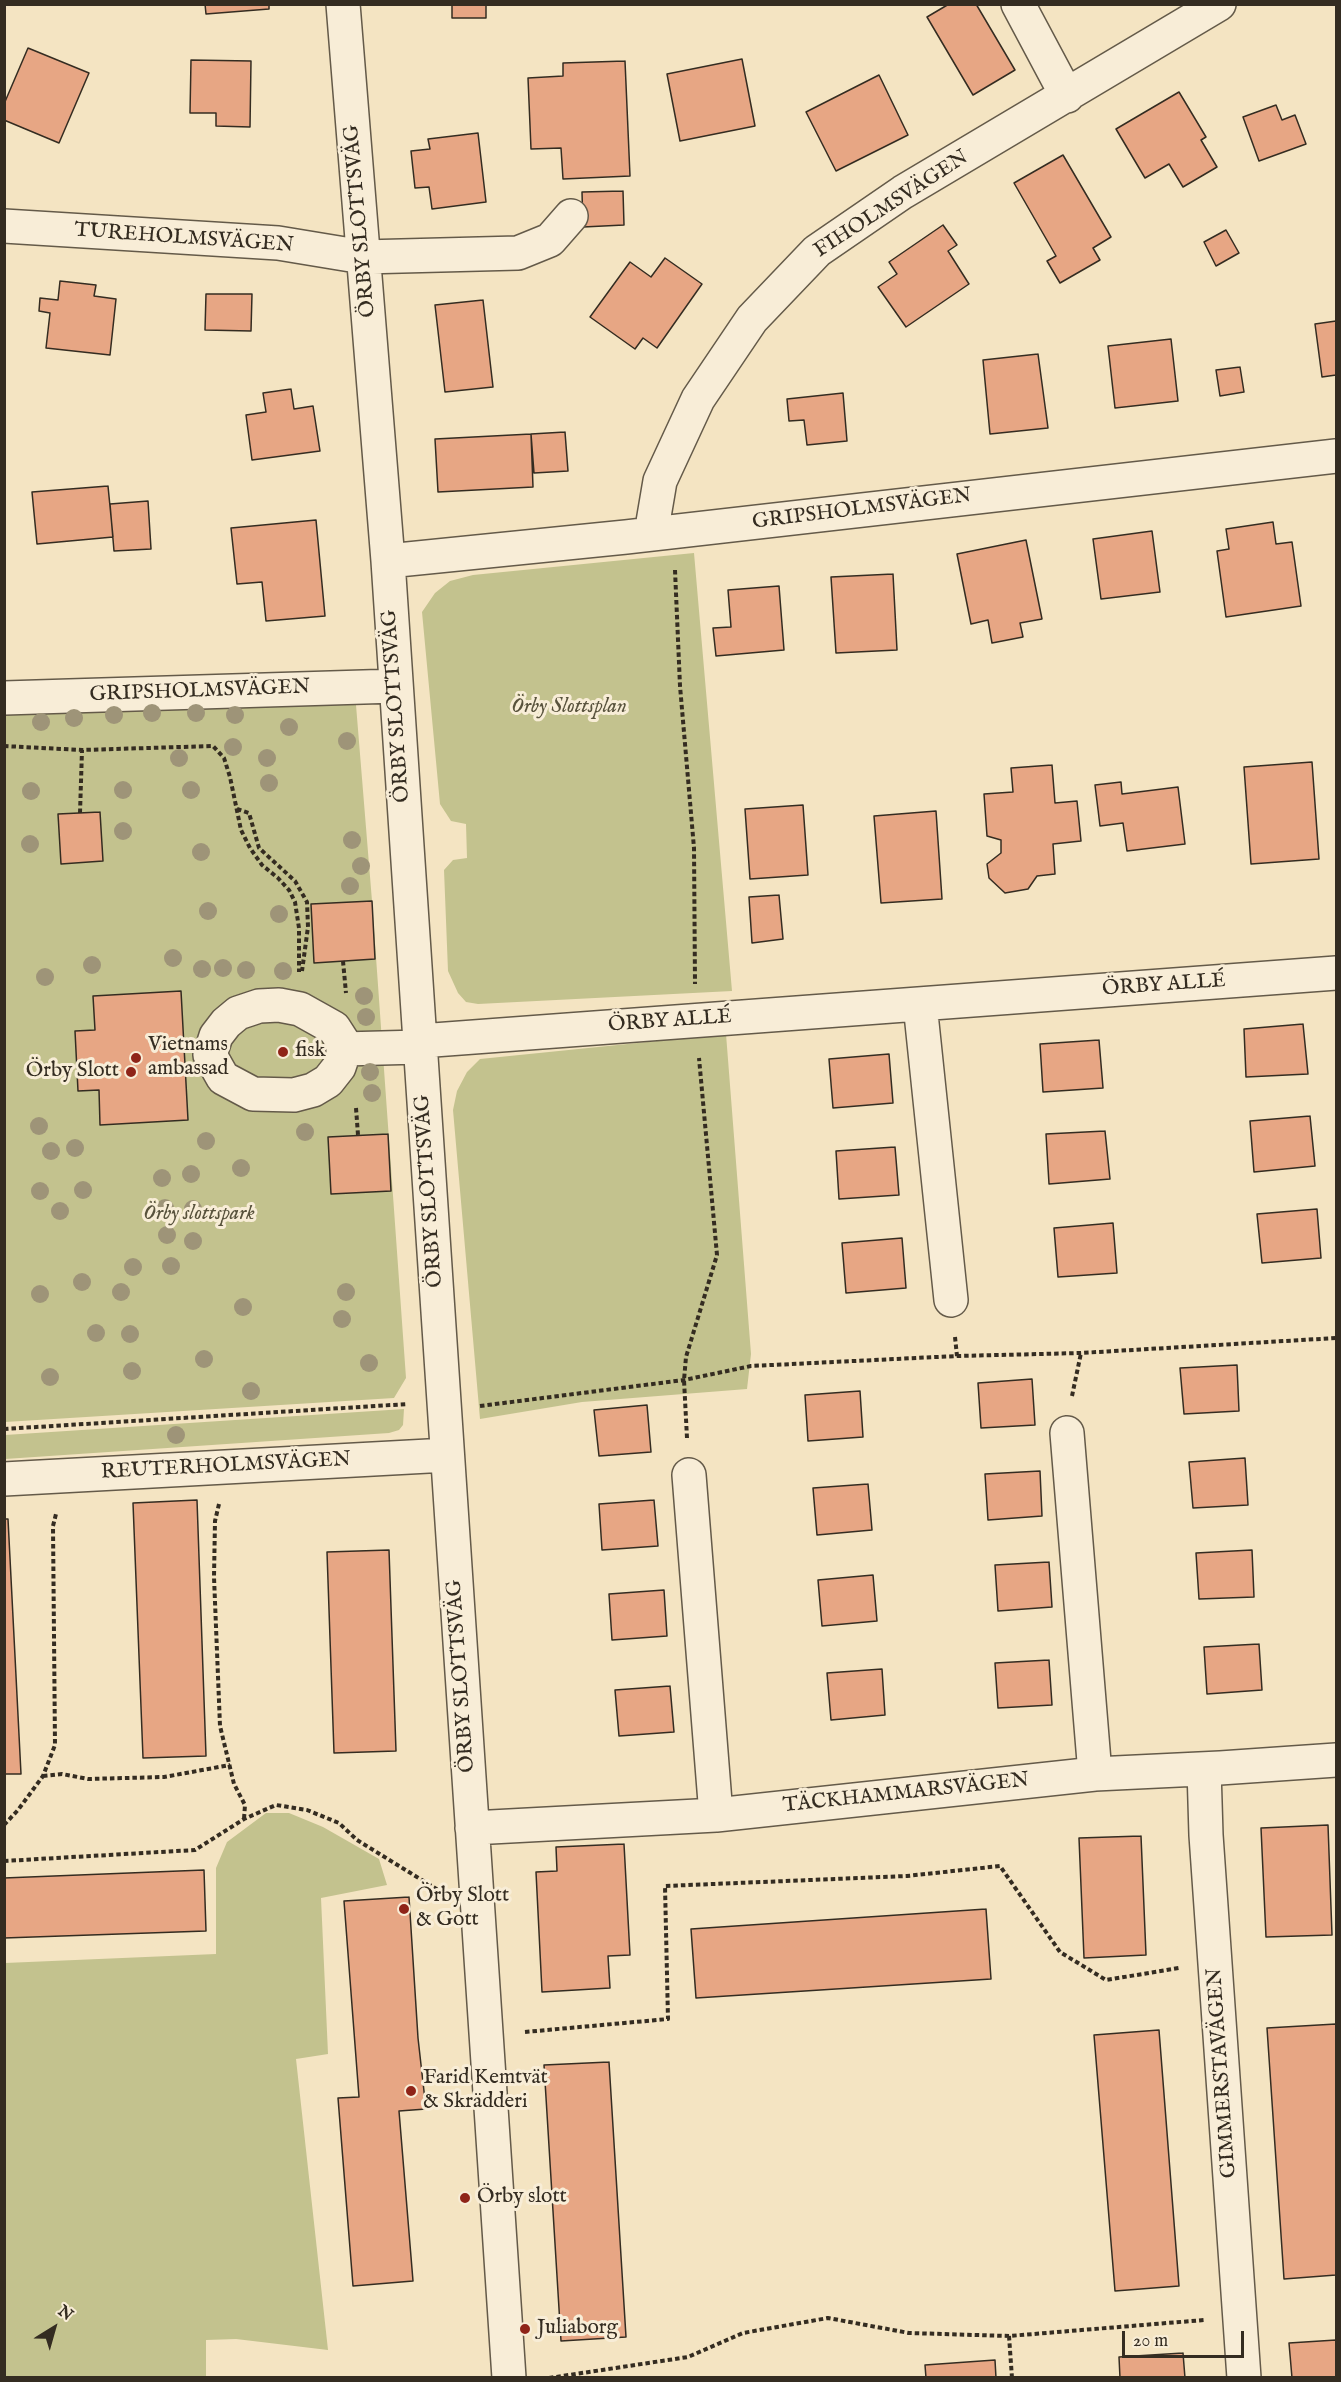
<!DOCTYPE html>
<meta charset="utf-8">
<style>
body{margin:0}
#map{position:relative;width:1341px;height:2382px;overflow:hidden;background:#f4e4c2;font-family:"IM FELL English",serif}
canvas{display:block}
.frame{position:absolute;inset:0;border:6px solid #342c21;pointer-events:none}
.north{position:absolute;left:24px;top:2298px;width:60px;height:60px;-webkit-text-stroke:4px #f8edd7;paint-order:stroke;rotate:37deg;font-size:16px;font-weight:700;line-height:24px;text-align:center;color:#342c21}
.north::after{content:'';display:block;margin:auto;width:21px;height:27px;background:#342c21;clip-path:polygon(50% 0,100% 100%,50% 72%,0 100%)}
.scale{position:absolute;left:1122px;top:2331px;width:122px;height:27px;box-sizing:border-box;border:3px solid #342c21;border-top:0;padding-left:8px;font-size:18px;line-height:21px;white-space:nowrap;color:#342c21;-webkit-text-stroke:4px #f8edd7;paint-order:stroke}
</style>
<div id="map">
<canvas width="1341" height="2382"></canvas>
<div class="frame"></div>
<div class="north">N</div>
<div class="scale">20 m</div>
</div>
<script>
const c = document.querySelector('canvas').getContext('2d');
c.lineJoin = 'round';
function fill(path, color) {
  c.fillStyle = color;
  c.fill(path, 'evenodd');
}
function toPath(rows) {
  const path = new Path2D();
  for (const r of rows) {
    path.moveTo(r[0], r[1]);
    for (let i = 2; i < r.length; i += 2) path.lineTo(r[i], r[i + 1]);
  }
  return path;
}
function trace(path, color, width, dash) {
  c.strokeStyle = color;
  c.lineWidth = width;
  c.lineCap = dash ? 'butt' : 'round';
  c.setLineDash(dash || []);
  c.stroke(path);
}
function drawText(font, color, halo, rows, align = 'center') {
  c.font = font + ' "IM FELL English",serif';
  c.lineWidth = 6;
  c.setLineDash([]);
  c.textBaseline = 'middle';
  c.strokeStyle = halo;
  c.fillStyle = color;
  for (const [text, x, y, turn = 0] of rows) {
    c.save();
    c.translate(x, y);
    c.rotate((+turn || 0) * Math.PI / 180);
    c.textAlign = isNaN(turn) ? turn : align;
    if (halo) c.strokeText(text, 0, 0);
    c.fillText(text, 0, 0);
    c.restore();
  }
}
const green = toPath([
 [694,553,732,991,478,1004,466,1002,458,993,448,971,444,870,453,860,467,858,466,824,451,821,440,804,422,612,435,593,450,581,473,575],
 [356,705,372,901,406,1378,394,1398,5,1422,5,707],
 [726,1034,751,1354,747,1389,582,1402,480,1419,453,1110,457,1091,467,1072,480,1059],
 [404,1409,403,1425,399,1430,389,1433,5,1459,5,1435],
 [266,1813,289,1813,323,1827,379,1859,387,1885,321,1898,328,2054,296,2059,328,2350,236,2339,206,2340,206,2377,5,2377,5,1963,216,1954,216,1868,227,1842]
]);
const building = toPath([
 [205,4,269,4,269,9,206,14,205,4],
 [452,4,486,4,486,18,452,18,452,4],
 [949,4,976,4,1015,70,973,95,927,17,949,4],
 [28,48,89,73,59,143,4,120,4,104,28,48],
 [742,59,755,126,680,141,667,74,742,59],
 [191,60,251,61,250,127,216,126,216,113,190,113,191,60],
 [625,61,630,176,563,179,561,148,531,149,528,78,563,76,563,63,625,61],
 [879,75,908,135,836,171,806,112,879,75],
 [1179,92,1206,137,1201,140,1217,167,1183,187,1169,164,1145,178,1116,129,1179,92],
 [1276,105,1282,120,1295,115,1306,144,1259,161,1243,117,1276,105],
 [478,133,486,202,432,209,429,187,415,188,411,151,430,149,428,139,478,133],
 [1063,155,1111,237,1093,248,1100,260,1060,283,1047,261,1056,256,1014,183,1063,155],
 [623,191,624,225,583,227,582,192,623,191],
 [943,225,957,245,948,251,969,284,906,327,878,287,897,274,889,262,943,225],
 [1226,230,1239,253,1216,266,1204,242,1226,230],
 [665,258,702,284,657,348,643,338,635,349,590,317,630,262,651,277,665,258],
 [60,281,96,285,94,296,116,299,110,355,46,348,50,313,39,311,40,298,58,300,60,281],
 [206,294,252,294,251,331,205,330,206,294],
 [483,300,493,387,445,392,435,305,483,300],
 [1336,321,1336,375,1322,377,1315,324,1336,321],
 [1171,339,1178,401,1115,408,1108,346,1171,339],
 [1038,354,1048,428,990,434,983,360,1038,354],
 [1240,367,1244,392,1220,396,1216,370,1240,367],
 [291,389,294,409,313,406,320,451,252,460,246,415,266,412,263,393,291,389],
 [843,393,847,441,807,445,804,420,789,421,787,399,843,393],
 [565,432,568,471,534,473,531,434,565,432],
 [531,434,533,487,438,492,435,439,531,434],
 [108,486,113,537,37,544,32,492,108,486],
 [148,501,151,549,114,551,110,504,148,501],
 [316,520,325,616,266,621,262,582,237,584,231,528,316,520],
 [1273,522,1276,544,1292,542,1301,606,1226,617,1217,551,1229,549,1226,529,1273,522],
 [1152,531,1160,592,1101,599,1093,539,1152,531],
 [1026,540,1042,619,1020,623,1023,637,992,643,988,620,971,624,957,554,1026,540],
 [893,574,897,650,836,653,831,577,893,574],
 [779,586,784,650,716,656,713,628,731,627,728,590,779,586],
 [1312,762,1319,859,1251,864,1244,767,1312,762],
 [1052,765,1055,803,1077,801,1081,841,1053,844,1055,874,1037,876,1028,889,1005,893,989,878,987,864,1001,853,1001,840,987,836,984,794,1013,792,1011,768,1052,765],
 [1121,782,1122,794,1178,787,1185,844,1127,851,1123,823,1100,826,1095,785,1121,782],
 [803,805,808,875,750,879,745,809,803,805],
 [936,811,942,899,881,903,874,816,936,811],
 [100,812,103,861,61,864,58,814,100,812],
 [779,895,783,939,752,943,749,897,779,895],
 [372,901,375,959,314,963,311,904,372,901],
 [181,991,188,1120,100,1125,99,1090,78,1091,75,1031,95,1030,93,996,181,991],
 [1303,1024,1308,1074,1246,1077,1244,1029,1303,1024],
 [1099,1040,1103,1088,1043,1092,1040,1044,1099,1040],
 [889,1054,893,1103,833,1108,829,1059,889,1054],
 [1310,1116,1315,1166,1254,1172,1250,1121,1310,1116],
 [1105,1131,1110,1179,1049,1184,1046,1134,1105,1131],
 [388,1134,391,1191,331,1194,328,1137,388,1134],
 [895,1147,899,1195,839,1199,836,1151,895,1147],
 [1317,1209,1321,1258,1262,1263,1257,1214,1317,1209],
 [1113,1223,1117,1273,1058,1277,1054,1228,1113,1223],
 [902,1238,906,1288,846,1293,842,1243,902,1238],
 [1237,1365,1239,1411,1184,1414,1180,1368,1237,1365],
 [1032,1379,1035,1425,981,1428,978,1383,1032,1379],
 [860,1391,863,1437,808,1441,805,1395,860,1391],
 [647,1405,651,1452,599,1456,594,1410,647,1405],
 [1245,1458,1248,1505,1193,1508,1189,1462,1245,1458],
 [1040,1471,1042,1516,988,1520,985,1474,1040,1471],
 [868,1484,872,1530,817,1535,813,1488,868,1484],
 [197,1500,206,1756,143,1758,133,1503,197,1500],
 [654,1500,658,1546,602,1550,599,1504,654,1500],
 [4,1519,8,1519,21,1774,4,1774,4,1519],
 [389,1550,396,1751,334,1753,327,1552,389,1550],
 [1252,1550,1254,1597,1199,1599,1196,1553,1252,1550],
 [1049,1562,1052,1607,998,1611,995,1565,1049,1562],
 [873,1575,877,1621,822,1626,818,1580,873,1575],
 [664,1590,667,1636,612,1640,609,1594,664,1590],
 [1259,1644,1262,1690,1207,1694,1204,1647,1259,1644],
 [1049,1660,1052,1705,998,1708,995,1663,1049,1660],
 [882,1669,885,1715,831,1720,827,1673,882,1669],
 [670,1686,674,1732,619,1736,615,1690,670,1686],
 [1328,1825,1332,1935,1266,1937,1261,1828,1328,1825],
 [1141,1836,1146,1955,1084,1958,1079,1838,1141,1836],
 [624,1844,630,1955,608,1956,610,1988,542,1992,536,1872,557,1871,556,1847,624,1844],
 [204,1870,206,1931,4,1938,4,1878,204,1870],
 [409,1897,418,2038,426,2109,399,2111,413,2281,353,2286,338,2098,359,2097,344,1901,409,1897],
 [986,1909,991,1979,696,1998,691,1929,986,1909],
 [1336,2024,1336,2275,1284,2279,1267,2028,1336,2024],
 [1159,2030,1179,2286,1115,2291,1094,2035,1159,2030],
 [609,2062,626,2337,561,2341,544,2065,609,2062],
 [1336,2340,1336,2378,1292,2378,1289,2343,1336,2340],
 [1183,2353,1185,2378,1120,2378,1119,2357,1183,2353],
 [995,2360,996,2378,926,2378,925,2365,995,2360]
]);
const path = toPath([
 [675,570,680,686,694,848,695,984],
 [4,746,82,750,213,746,224,758,230,777,241,830,250,848,262,865,278,878,289,890,295,902,299,928,299,972],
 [237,809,249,813,259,848,295,881,307,902,308,927,302,971],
 [80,813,82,750],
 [343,961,346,993],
 [356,1108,358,1135],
 [955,1337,957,1356],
 [1072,1396,1081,1353],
 [480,1406,684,1380,751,1366,957,1356,1081,1353,1336,1338],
 [4,1429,408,1404],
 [687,1438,684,1380,686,1357,717,1255,699,1058],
 [219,1504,215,1521,214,1577,220,1726,234,1784,245,1805,244,1819],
 [43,1776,62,1774,88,1779,164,1777,230,1765],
 [4,1825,18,1810,43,1776,55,1745,53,1526,56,1514],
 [4,1861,195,1850,244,1819,276,1805,307,1810,339,1823,357,1840,438,1890],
 [525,2032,668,2019,665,1886,907,1876,1000,1866,1060,1952,1106,1980,1179,1968],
 [1009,2336,1012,2378],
 [549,2378,688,2357,743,2333,828,2318,909,2333,1009,2336,1204,2320]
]);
const minor = toPath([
 [343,4,388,561,509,2378],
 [1018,4,1067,96],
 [4,226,278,243,363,257,518,253,550,240,571,216],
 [651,534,660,481,698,399,752,319,817,251,903,192,1219,4],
 [388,561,626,537,1336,456],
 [4,698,396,686],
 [920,1004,951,1300],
 [279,1005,300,1009,334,1028,343,1042,343,1055,339,1067,328,1081,313,1090,294,1095,253,1094,223,1078,210,1055,216,1036,226,1023,238,1013,259,1006,279,1005],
 [420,1041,1336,973],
 [343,1049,420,1047],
 [1067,1433,1095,1774],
 [689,1475,716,1815],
 [4,1479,447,1455],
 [1204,1769,1206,1835,1244,2378],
 [472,1828,716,1815,1095,1774,1220,1768,1336,1760]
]);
const trees = [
 [152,713],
 [196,713],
 [114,715],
 [235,715],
 [74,718],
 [41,722],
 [289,727],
 [347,741],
 [233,747],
 [179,758],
 [267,758],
 [269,783],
 [123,790],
 [191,790],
 [31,791],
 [123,831],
 [352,840],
 [30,844],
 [201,852],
 [361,866],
 [350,886],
 [208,911],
 [279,914],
 [173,958],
 [92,965],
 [223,968],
 [202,969],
 [246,970],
 [283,971],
 [45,977],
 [364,996],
 [366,1017],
 [370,1072],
 [372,1093],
 [39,1126],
 [305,1132],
 [206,1141],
 [75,1148],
 [51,1151],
 [241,1168],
 [191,1174],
 [162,1178],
 [83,1190],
 [40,1191],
 [165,1208],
 [193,1209],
 [60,1211],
 [167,1235],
 [193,1241],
 [171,1266],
 [133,1267],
 [82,1282],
 [121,1292],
 [346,1292],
 [40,1294],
 [243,1307],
 [342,1319],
 [96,1333],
 [130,1334],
 [204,1359],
 [369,1363],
 [132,1371],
 [50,1377],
 [251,1391],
 [176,1435]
];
const markers = [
 [283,1052,6,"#8f2418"],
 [136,1058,6,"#8f2418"],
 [131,1072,6,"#8f2418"],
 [404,1909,6,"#8f2418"],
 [411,2091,6,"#8f2418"],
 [465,2198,6,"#8f2418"],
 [525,2329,6,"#8f2418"]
];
const streetNames = [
 ["FIHOLMSVÄGEN",892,205,-33],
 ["ÖRBY SLOTTSVÄG",361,221,-95],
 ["TUREHOLMSVÄGEN",184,239,4],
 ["GRIPSHOLMSVÄGEN",862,510,-7],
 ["GRIPSHOLMSVÄGEN",200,692,-2],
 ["ÖRBY SLOTTSVÄG",397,706,-94],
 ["ÖRBY ALLÉ",1164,986,-4],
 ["ÖRBY ALLÉ",670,1022,-4],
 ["ÖRBY SLOTTSVÄG",430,1191,-94],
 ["REUTERHOLMSVÄGEN",226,1467,-3],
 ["ÖRBY SLOTTSVÄG",462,1676,-94],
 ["TÄCKHAMMARSVÄGEN",906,1794,-6],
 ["GIMMERSTAVÄGEN",1223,2073,-94]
];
const parkNames = [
 ["Örby Slottsplan",569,708],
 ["Örby slottspark",199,1215]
];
const poiNames = [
 ["Vietnams",148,1046],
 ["ambassad",148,1070],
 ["fisk",295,1052],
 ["Örby Slott",119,1072,"right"],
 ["Örby Slott",416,1897],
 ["& Gott",416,1921],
 ["Farid Kemtvät",423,2079],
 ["& Skrädderi",423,2103],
 ["Örby slott",477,2198],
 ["Juliaborg",537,2329]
];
fill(green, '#c3c28e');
fill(building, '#e7a684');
trace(building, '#342c21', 1.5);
trace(minor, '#645a49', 36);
trace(path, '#342c21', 4, [4.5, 3]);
trace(minor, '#f8edd7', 33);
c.fillStyle = '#9e9478';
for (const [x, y] of trees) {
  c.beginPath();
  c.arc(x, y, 9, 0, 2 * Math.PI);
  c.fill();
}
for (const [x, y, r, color] of markers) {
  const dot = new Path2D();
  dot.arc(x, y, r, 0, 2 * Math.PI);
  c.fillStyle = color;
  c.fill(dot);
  trace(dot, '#f8edd7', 2);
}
drawText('21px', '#342c21', '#f8edd7', streetNames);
drawText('italic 21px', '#58523c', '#f8edd7', parkNames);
drawText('21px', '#342c21', '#f8edd7', poiNames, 'left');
</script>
